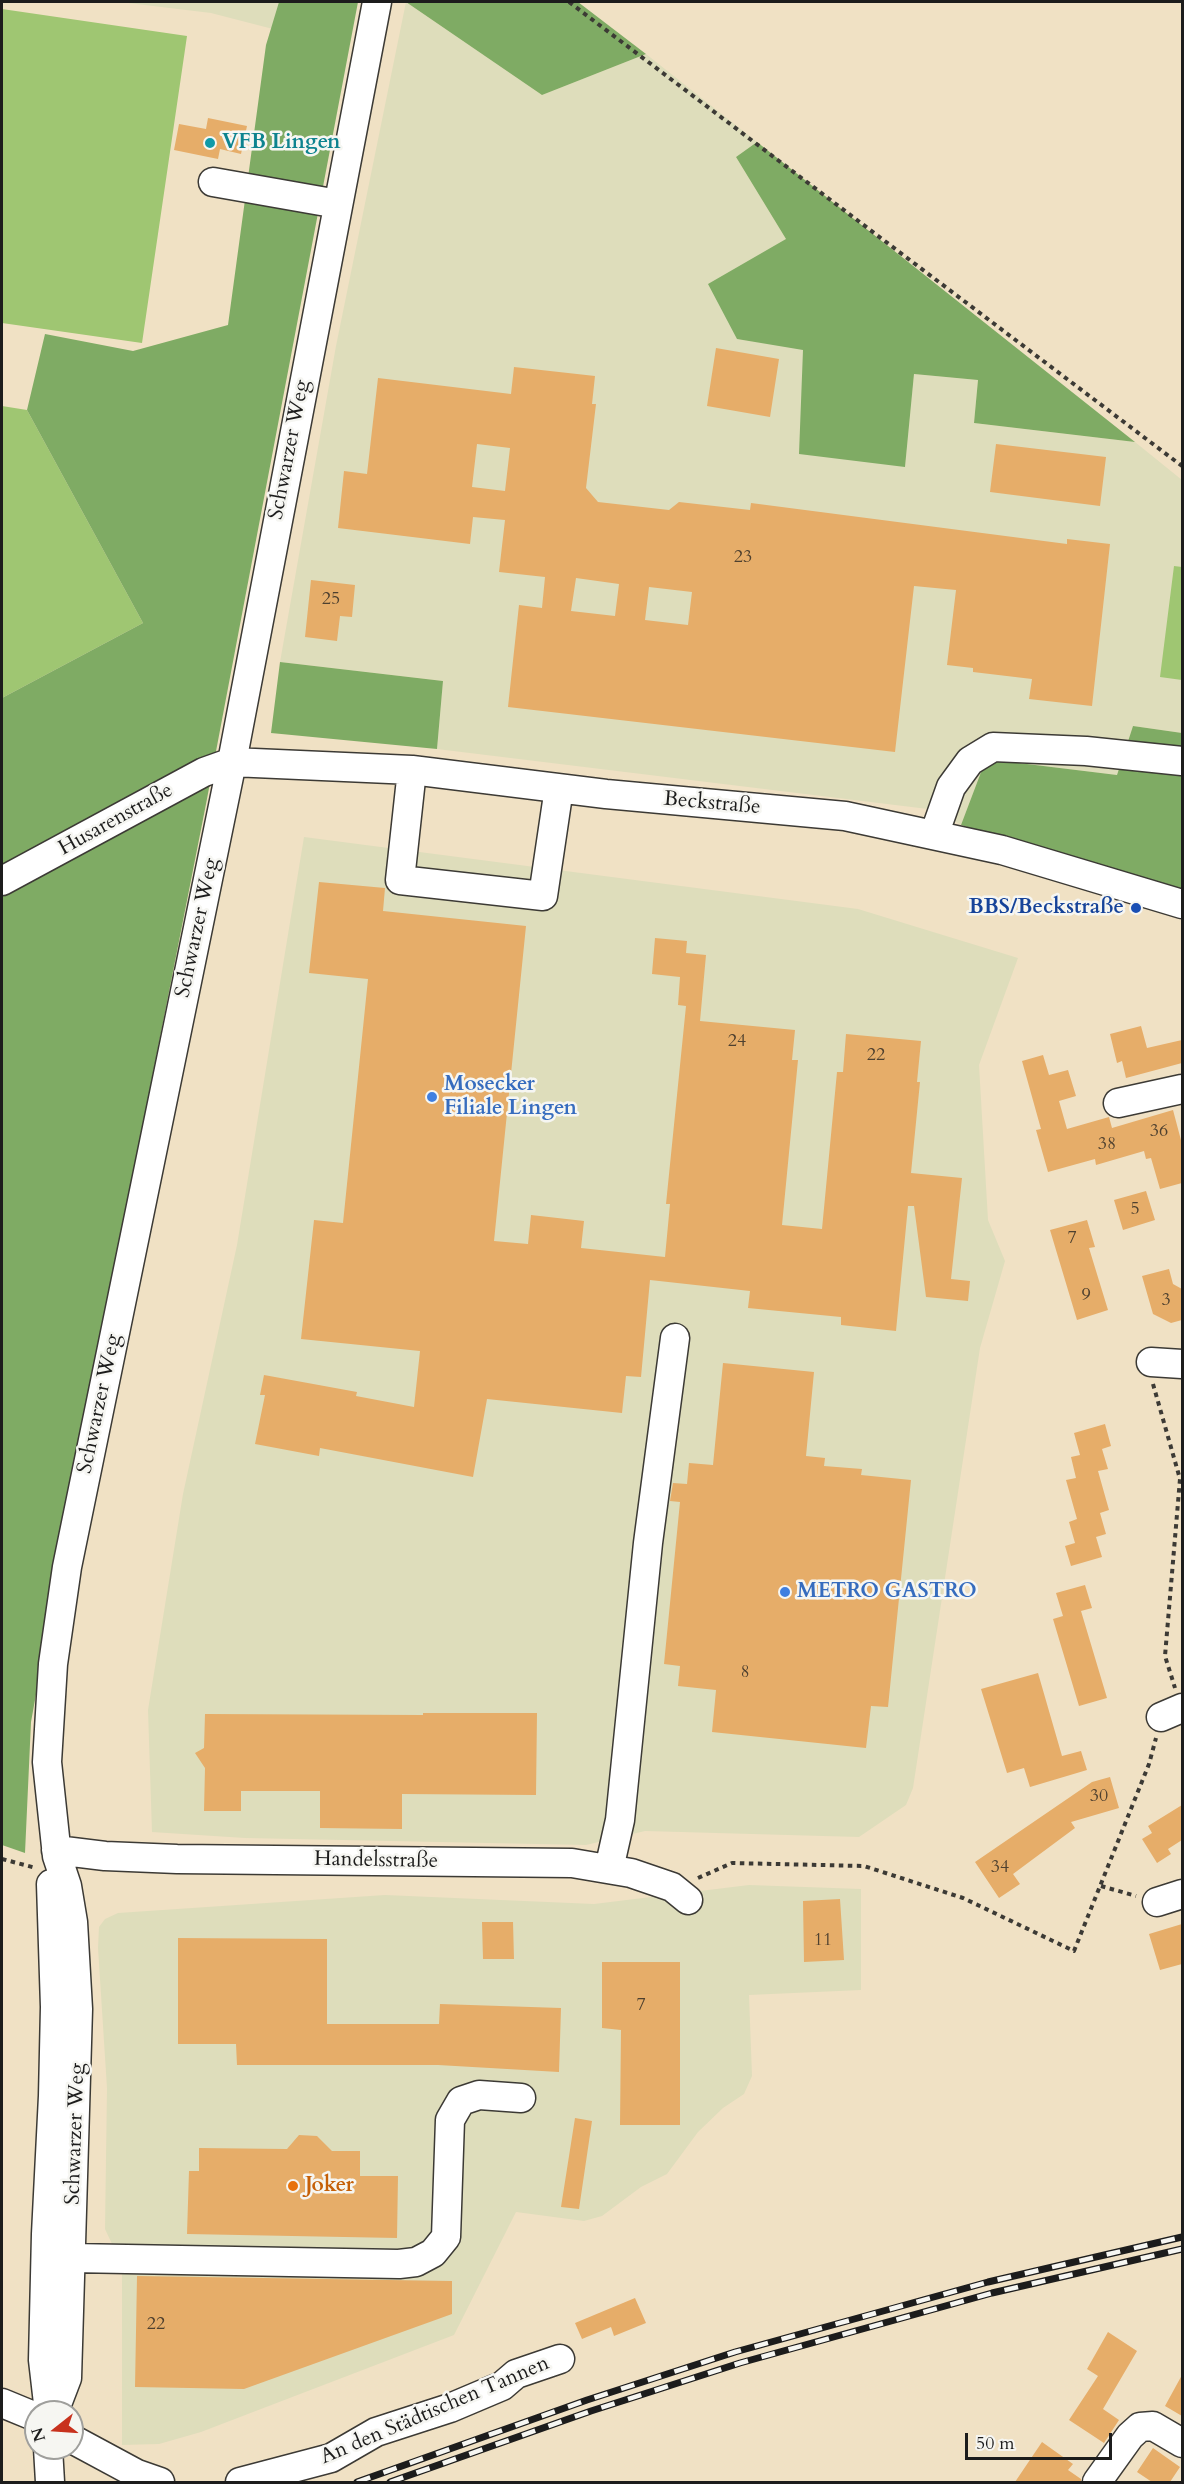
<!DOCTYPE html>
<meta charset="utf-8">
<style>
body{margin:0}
#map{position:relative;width:1184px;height:2484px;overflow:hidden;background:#f0e1c4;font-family:Cardo,serif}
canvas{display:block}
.frame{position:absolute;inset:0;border:3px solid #1c1c1c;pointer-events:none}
.north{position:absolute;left:24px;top:2400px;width:60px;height:60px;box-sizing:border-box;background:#f6f6f2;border:2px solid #9f9f9c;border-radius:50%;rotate:253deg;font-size:16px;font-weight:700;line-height:24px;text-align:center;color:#1c1c1c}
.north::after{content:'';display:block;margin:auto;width:21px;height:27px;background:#c8321e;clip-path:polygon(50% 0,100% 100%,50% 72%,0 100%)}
.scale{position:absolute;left:965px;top:2433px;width:147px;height:27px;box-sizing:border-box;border:3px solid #1c1c1c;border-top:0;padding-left:8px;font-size:18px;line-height:21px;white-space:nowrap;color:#1c1c1c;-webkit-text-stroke:4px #f6f6f2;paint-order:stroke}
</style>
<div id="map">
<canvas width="1184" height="2484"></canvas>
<div class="frame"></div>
<div class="north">N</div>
<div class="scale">50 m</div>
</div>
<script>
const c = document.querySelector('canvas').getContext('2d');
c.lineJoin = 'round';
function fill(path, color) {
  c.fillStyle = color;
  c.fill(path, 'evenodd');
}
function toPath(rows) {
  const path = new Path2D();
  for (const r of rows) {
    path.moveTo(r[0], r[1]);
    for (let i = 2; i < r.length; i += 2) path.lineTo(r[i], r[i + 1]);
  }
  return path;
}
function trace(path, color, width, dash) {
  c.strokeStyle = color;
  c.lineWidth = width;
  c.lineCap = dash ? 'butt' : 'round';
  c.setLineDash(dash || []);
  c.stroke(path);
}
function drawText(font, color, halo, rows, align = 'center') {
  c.font = font + ' Cardo,serif';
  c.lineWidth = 5;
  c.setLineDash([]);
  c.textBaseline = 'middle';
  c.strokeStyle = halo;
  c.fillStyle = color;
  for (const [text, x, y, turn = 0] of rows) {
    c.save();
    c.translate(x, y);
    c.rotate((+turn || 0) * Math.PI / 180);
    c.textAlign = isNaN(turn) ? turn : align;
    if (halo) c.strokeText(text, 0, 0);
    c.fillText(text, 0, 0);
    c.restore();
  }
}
const built = toPath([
 [120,2,279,2,273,29,211,13],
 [406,2,542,95,646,54,757,142,736,157,786,239,737,339,803,349,905,467,914,374,978,380,974,423,1135,442,1182,480,1182,733,1133,726,1117,775,986,759,961,825,936,810,437,749,443,681,280,662,336,346],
 [304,837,858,909,1018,958,979,1065,988,1220,1005,1261,980,1348,913,1788,906,1805,859,1837,645,1831,586,1845,245,1838,152,1832,148,1710,183,1494,237,1245],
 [749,1885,861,1889,861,1990,749,1995,752,2076,744,2094,723,2108,698,2132,667,2174,641,2187,602,2216,584,2221,516,2212,454,2335,201,2432,159,2444,122,2445,122,2255,113,2246,105,2229,107,2088,98,1948,99,1927,105,1919,118,1913,385,1895,594,1904]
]);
const green = toPath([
 [2,9,187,36,142,343,2,323],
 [2,406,27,410,143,623,2,698],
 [1174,566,1182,567,1182,680,1160,677]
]);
const forest = toPath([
 [279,2,358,2,206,804,99,1347,31,1722,25,1853,2,1845,2,698,143,623,27,410,45,334,133,351,228,325,266,45],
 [406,2,578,2,646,54,542,95],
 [757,142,1135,442,974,423,978,380,914,374,905,467,799,454,803,350,737,339,708,284,786,239,736,157],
 [280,662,443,681,437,749,271,733],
 [1133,726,1182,733,1182,894,961,825,986,759,1117,775]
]);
const building = toPath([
 [208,118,247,126,241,154,220,149,218,159,174,150,179,124,206,129],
 [716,348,779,359,770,417,707,406],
 [514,367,595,376,592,404,596,404,586,488,598,502,669,510,679,502,750,510,751,503,1067,544,1067,539,1110,544,1092,706,1029,699,1032,679,973,672,973,668,947,665,956,590,914,586,895,752,508,707,519,605,542,608,545,577,499,572,505,520,473,517,470,544,338,528,344,471,367,474,378,378,511,394],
 [477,444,510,448,505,491,472,487],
 [576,578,619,584,615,616,571,611],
 [649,587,692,592,688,625,645,620],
 [996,444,1106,457,1100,506,990,492],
 [311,580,355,585,352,617,340,616,337,641,305,637],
 [319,882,385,888,383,911,526,926,494,1241,528,1244,531,1215,584,1221,581,1248,665,1257,670,1204,666,1204,686,1006,678,1005,680,977,652,974,655,938,687,941,686,953,706,955,700,1021,795,1030,792,1060,798,1060,782,1225,822,1229,837,1072,843,1072,846,1034,921,1041,917,1082,920,1082,911,1173,962,1178,951,1279,970,1281,968,1301,926,1297,914,1206,908,1206,896,1331,841,1325,841,1317,748,1308,750,1291,650,1280,641,1377,626,1376,622,1413,487,1399,473,1477,320,1448,319,1456,255,1444,265,1395,260,1395,264,1375,357,1392,356,1396,414,1407,420,1351,301,1339,314,1220,343,1223,368,979,309,973],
 [1141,1026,1147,1048,1182,1040,1182,1063,1126,1078,1122,1061,1117,1063,1110,1034],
 [1043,1055,1049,1075,1068,1070,1076,1096,1059,1101,1067,1129,1109,1117,1112,1128,1173,1110,1182,1144,1182,1183,1160,1189,1151,1158,1146,1159,1144,1151,1096,1165,1095,1159,1048,1172,1036,1130,1041,1129,1022,1061],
 [1146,1191,1155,1220,1123,1230,1114,1200],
 [1087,1220,1095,1247,1089,1248,1108,1310,1077,1320,1050,1230],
 [1169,1269,1173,1284,1182,1289,1182,1320,1171,1323,1153,1314,1142,1276],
 [723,1363,814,1372,806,1456,825,1458,824,1466,862,1469,861,1475,911,1480,888,1707,871,1706,866,1748,712,1732,716,1690,678,1686,680,1666,664,1664,680,1502,670,1501,673,1483,687,1484,689,1463,713,1465],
 [1105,1424,1111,1446,1102,1449,1108,1469,1098,1471,1109,1510,1100,1513,1106,1534,1096,1537,1102,1557,1071,1566,1065,1546,1075,1543,1069,1522,1077,1519,1066,1480,1076,1478,1071,1457,1080,1455,1074,1433],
 [1085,1585,1092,1608,1081,1611,1107,1698,1079,1706,1053,1619,1063,1616,1056,1593],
 [1038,1673,1062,1756,1081,1751,1087,1770,1030,1787,1024,1768,1007,1773,981,1689],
 [423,1713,537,1713,536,1795,402,1794,402,1829,320,1828,320,1791,241,1791,241,1811,204,1811,205,1768,195,1753,204,1748,205,1714,423,1715],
 [1110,1777,1119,1808,1071,1822,1075,1828,1013,1874,1020,1884,999,1898,975,1862,1092,1782],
 [1182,1805,1182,1840,1168,1849,1171,1854,1157,1863,1142,1839,1152,1833,1148,1826],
 [840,1899,844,1960,804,1962,803,1901],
 [482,1922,513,1922,514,1959,483,1959],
 [1182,1924,1182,1964,1160,1970,1149,1934],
 [178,1938,327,1939,327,2024,439,2024,440,2004,561,2008,559,2072,438,2065,237,2065,236,2044,178,2044],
 [602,1962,680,1962,680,2125,620,2125,621,2030,602,2028],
 [575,2118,592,2121,579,2209,561,2207],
 [299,2135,317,2136,332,2151,360,2151,360,2176,398,2176,397,2238,187,2234,189,2171,199,2171,199,2148,287,2149],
 [137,2276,452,2281,452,2314,244,2389,135,2387],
 [635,2298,646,2323,614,2336,611,2327,582,2339,575,2323],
 [1108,2332,1137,2351,1103,2409,1119,2420,1104,2443,1069,2420,1098,2376,1087,2369],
 [1182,2375,1182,2416,1165,2406],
 [1042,2442,1073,2464,1068,2470,1081,2479,1081,2482,1015,2482],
 [1153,2448,1180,2467,1170,2482,1152,2482,1137,2472]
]);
const path = toPath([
 [569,2,1182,466],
 [1153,1384,1180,1479,1165,1656,1175,1688],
 [2,1859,36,1868],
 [698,1878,732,1863,864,1866,963,1898,1074,1951,1149,1764,1156,1738],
 [1101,1886,1136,1896]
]);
const minor = toPath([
 [213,182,338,204],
 [412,770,400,880,543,896,559,788],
 [934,835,951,787,970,761,993,747,1086,751,1182,761],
 [2,881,204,772,232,762,412,770,606,794,845,816,1002,850,1182,904],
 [1118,1103,1182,1089],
 [1151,1362,1182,1364],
 [1161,1717,1182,1708],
 [56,1850,105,1856,177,1859,572,1863,631,1873,672,1887,688,1900],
 [609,1869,620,1820,648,1543,675,1338],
 [1157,1902,1182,1894],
 [72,2258,399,2264,416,2262,433,2253,446,2237,450,2120,461,2101,479,2095,521,2098],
 [2,2403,36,2417],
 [49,2412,43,2360,46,2234,53,2096,55,2007,51,1884],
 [54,2412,67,2378,78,2009,73,1922,67,1886,57,1856,47,1762,53,1664,67,1567,232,762,377,2],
 [72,2439,137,2474,160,2482],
 [48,2448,50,2482],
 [240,2482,331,2458,376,2432,450,2408,502,2386,516,2374,560,2359],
 [1097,2482,1130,2436,1140,2427,1153,2426,1182,2443]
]);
const rail = toPath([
 [357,2482,587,2400,735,2352,988,2282,1182,2237],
 [390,2482,591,2411,740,2363,992,2293,1182,2249]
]);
const markers = [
 [210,143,6,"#0f9aa8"],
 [1136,908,6,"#1a4fb4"],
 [432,1097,6,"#3f7fe0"],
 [785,1592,6,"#3f7fe0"],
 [293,2186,6,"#e8710a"]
];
const numberNames = [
 ["23",743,558],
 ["25",331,600],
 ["24",737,1042],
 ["22",876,1056],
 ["36",1159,1132],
 ["38",1107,1145],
 ["5",1135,1210],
 ["7",1072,1239],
 ["9",1086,1296],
 ["3",1166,1301],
 ["8",745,1673],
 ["30",1099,1797],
 ["34",1000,1868],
 ["11",823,1941],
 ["7",641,2006],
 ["22",156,2325]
];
const cultureNames = [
 ["VFB Lingen",222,143]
];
const streetNames = [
 ["Schwarzer Weg",290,450,-79],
 ["Beckstraße",712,804,5],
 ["Husarenstraße",116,820,-29],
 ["Schwarzer Weg",198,928,-78],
 ["Schwarzer Weg",100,1404,-78],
 ["Handelsstraße",376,1861,1],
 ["Schwarzer Weg",76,2134,-88],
 ["An den Städtischen Tannen",435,2411,-23]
];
const transitNames = [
 ["BBS/Beckstraße",1124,908]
];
const shopNames = [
 ["Mosecker",444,1085],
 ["Filiale Lingen",444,1109],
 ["METRO GASTRO",797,1592]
];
const foodNames = [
 ["Joker",305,2186]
];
fill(built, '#deddbb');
fill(green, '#9fc672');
fill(forest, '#7fab64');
fill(building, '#e6ad69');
trace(minor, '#3c3a35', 31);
trace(path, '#3c3a35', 4, [4.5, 4.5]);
trace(minor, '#fff', 28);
trace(rail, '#1c1c1c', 7);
trace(rail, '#f6f6f2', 4.5, [14]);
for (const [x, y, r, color] of markers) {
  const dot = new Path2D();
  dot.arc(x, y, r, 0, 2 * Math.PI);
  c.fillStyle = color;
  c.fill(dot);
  trace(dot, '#f6f6f2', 2);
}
drawText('18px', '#4e402f', null, numberNames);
drawText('bold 21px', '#0d838f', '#f6f6f2', cultureNames, 'left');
drawText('21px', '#1c1c1c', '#f6f6f2', streetNames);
drawText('bold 21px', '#164399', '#f6f6f2', transitNames, 'right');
drawText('bold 21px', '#366cbe', '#f6f6f2', shopNames, 'left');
drawText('bold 21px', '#c56008', '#f6f6f2', foodNames, 'left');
</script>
